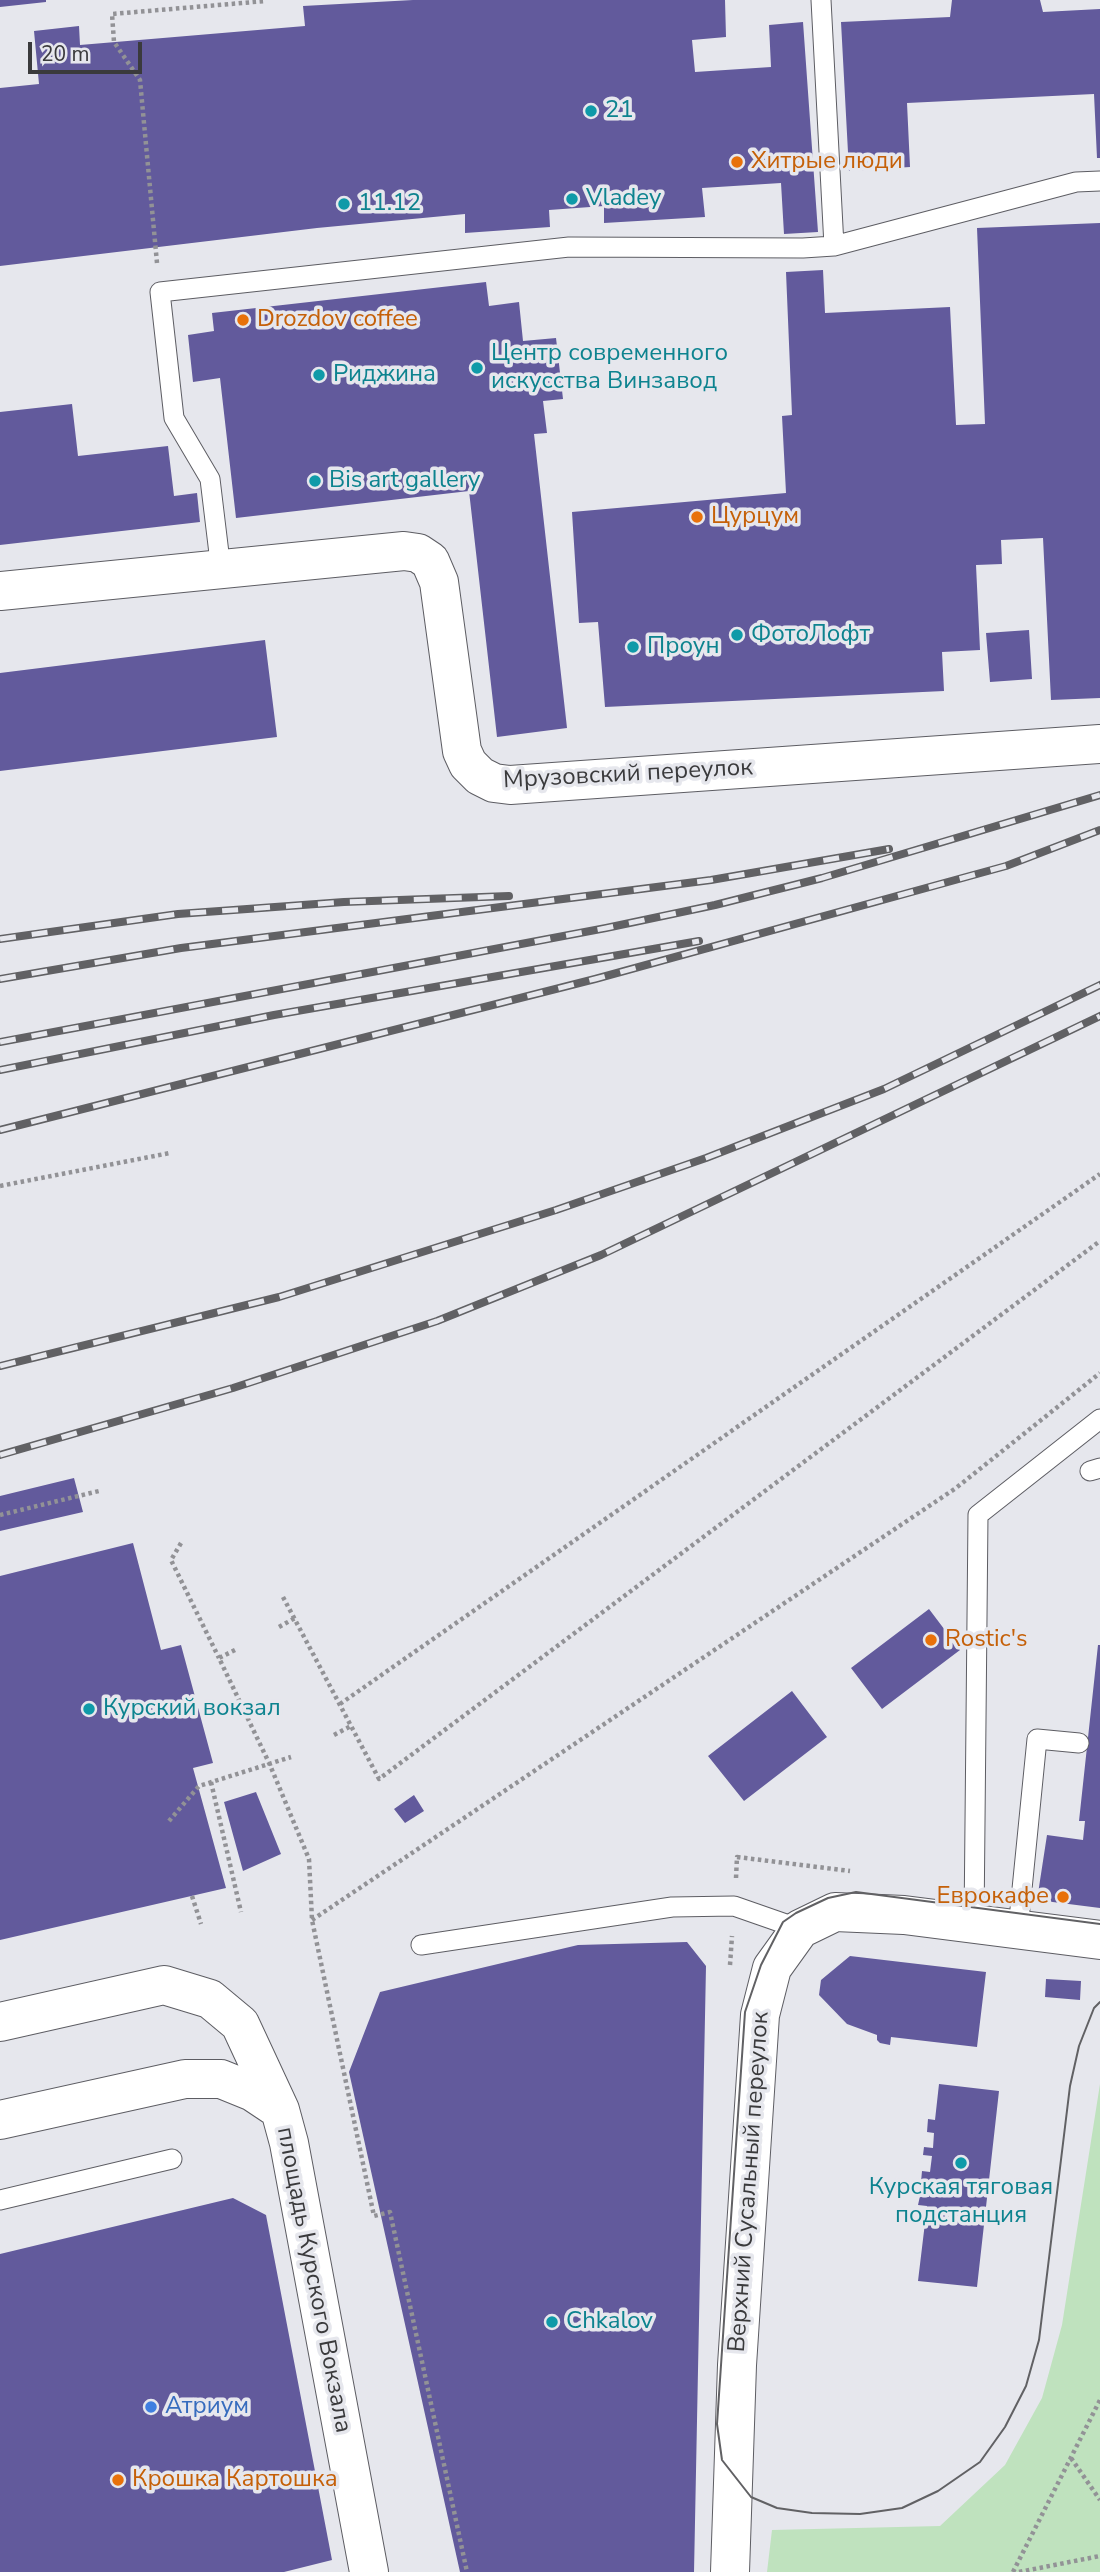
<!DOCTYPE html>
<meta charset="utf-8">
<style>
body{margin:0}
#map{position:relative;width:1100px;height:2572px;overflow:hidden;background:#e6e7ed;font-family:"Nunito Sans",sans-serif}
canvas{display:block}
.scale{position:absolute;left:28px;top:42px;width:114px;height:32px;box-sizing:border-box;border:4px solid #3a3a3c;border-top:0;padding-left:9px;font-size:21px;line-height:24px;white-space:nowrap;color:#3a3a3c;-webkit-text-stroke:5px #e6e7ed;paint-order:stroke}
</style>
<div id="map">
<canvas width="1100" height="2572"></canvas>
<div class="scale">20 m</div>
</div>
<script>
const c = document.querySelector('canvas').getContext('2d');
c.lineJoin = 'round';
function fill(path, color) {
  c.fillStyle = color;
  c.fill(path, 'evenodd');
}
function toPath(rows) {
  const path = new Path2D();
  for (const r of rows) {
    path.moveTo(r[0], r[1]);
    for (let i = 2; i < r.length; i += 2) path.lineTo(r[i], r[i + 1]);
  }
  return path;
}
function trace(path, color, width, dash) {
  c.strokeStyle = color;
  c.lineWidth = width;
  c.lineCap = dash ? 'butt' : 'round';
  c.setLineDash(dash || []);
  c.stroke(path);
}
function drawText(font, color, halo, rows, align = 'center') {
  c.font = font + ' "Nunito Sans",sans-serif';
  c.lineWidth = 7;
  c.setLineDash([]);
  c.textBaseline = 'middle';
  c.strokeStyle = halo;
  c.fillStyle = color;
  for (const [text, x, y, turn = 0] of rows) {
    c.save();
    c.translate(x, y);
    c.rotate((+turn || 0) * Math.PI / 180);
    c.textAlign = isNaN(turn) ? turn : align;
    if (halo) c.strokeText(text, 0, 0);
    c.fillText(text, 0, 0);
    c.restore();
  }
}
const green = toPath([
 [1100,2084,1100,2572,767,2572,772,2530,940,2526,1005,2465,1042,2398,1062,2325]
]);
const building = toPath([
 [0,0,46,0,46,2,0,7],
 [413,0,725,0,726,37,692,40,695,72,771,67,769,25,803,22,818,232,784,234,781,183,702,188,705,217,604,223,604,206,549,210,550,227,465,233,465,214,317,228,0,266,0,88,39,84,34,31,79,26,80,45,305,26,303,6],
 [952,0,1040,0,1043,12,1100,9,1100,158,1097,158,1094,94,907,103,910,167,849,171,841,22,950,17],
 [1100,223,1100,698,1051,700,1043,538,1001,540,1002,564,976,565,980,650,942,652,944,691,605,707,598,622,579,623,572,512,786,493,782,416,792,415,786,272,823,270,825,313,950,307,956,425,985,424,977,228],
 [486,282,489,306,519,302,523,341,556,338,563,399,543,401,547,433,534,434,567,728,497,737,469,491,236,518,220,378,193,382,188,335,214,331,212,313],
 [72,404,78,456,168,446,174,496,197,493,200,522,0,545,0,412],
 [1029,630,1032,679,990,682,986,633],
 [265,640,277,737,0,771,0,673],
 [74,1478,83,1512,0,1531,0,1496],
 [133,1543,161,1650,181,1645,213,1763,193,1768,226,1888,0,1940,0,1576],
 [929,1609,960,1650,882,1709,851,1668],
 [1098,1645,1100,1645,1100,1908,1037,1900,1047,1835,1083,1840,1085,1821,1079,1821],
 [792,1691,827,1737,744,1801,708,1756],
 [256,1792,281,1854,243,1871,224,1802],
 [414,1795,424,1811,405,1823,394,1809],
 [687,1942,706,1966,694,2572,460,2572,349,2072,380,1992,578,1945],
 [850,1956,986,1972,977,2047,891,2037,890,2045,880,2043,877,2040,877,2035,847,2024,819,1995,821,1980],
 [1046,1979,1081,1981,1080,2000,1045,1997],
 [939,2084,999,2091,977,2287,918,2281,927,2206,918,2205,920,2196,929,2197,930,2183,921,2182,922,2171,930,2172,932,2156,923,2155,924,2147,933,2148,934,2133,927,2132,928,2119,935,2120],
 [233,2198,266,2215,332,2560,284,2572,0,2572,0,2254]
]);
const path = toPath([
 [157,263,140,80,114,42,112,14,266,1],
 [0,1186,170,1153],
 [0,1515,99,1491],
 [181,1543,171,1560,219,1658],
 [283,1597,379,1779,1100,1241],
 [279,1627,295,1618],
 [235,1650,219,1658,270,1765,309,1859,312,1920,374,2216,390,2212,467,2572],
 [340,1704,1100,1174],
 [334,1735,351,1726],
 [211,1782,241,1912],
 [169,1821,199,1786,291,1757],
 [736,1878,737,1857,850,1871],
 [192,1896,201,1924],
 [312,1920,956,1488,1100,1373],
 [730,1965,732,1936],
 [1071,2458,1100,2500],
 [1013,2572,1100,2400],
 [1019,2572,1100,2556]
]);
const service = toPath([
 [821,0,834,246],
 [221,570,210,479,174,418,160,292,569,247,803,248,834,246,1076,182,1100,181],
 [1090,1471,1100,1468],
 [974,1924,978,1515,1100,1419],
 [1018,1929,1037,1739,1079,1743],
 [421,1945,672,1907,734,1906,800,1929],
 [0,2200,172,2159]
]);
const minor = toPath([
 [0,591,404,551,418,553,430,561,439,582,462,751,468,764,480,776,494,783,510,785,1100,744],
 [0,2022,164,1985,210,1999,240,2024,280,2110,289,2143,369,2572],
 [0,2120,185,2079,221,2079,253,2092,280,2110],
 [730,2572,737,2365,760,2015,772,1968,800,1929,835,1912,904,1915,1100,1940]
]);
const tram = toPath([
 [1100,1924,856,1892,828,1898,796,1913,783,1922,761,1965,745,2012,717,2424,722,2460,751,2497,777,2508,812,2513,860,2514,902,2508,938,2491,980,2462,1005,2427,1026,2386,1039,2340,1070,2086,1079,2046,1094,2008,1100,2002]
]);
const rail = toPath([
 [0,939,178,914,344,902,509,896],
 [0,979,181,948,711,880,889,849],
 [0,1042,606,928,715,905,822,878,1100,795],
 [0,1070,274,1015,699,941],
 [0,1130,595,979,1006,866,1100,830],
 [0,1366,279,1297,556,1210,706,1158,884,1089,1100,985],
 [0,1455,233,1388,437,1321,601,1255,1100,1016]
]);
const markers = [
 [591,111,7,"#0f9aa8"],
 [737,162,7,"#e8710a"],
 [572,199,7,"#0f9aa8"],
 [344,204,7,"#0f9aa8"],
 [243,320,7,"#e8710a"],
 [477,368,7,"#0f9aa8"],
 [319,375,7,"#0f9aa8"],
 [315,481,7,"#0f9aa8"],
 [697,517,7,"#e8710a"],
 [737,635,7,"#0f9aa8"],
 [633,647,7,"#0f9aa8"],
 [931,1640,7,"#e8710a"],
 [89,1709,7,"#0f9aa8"],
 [1063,1897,7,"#e8710a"],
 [961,2163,7,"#0f9aa8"],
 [552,2322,7,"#0f9aa8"],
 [151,2407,7,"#3f7fe0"],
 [118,2480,7,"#e8710a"]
];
const cultureNames = [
 ["21",605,111],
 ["Vladey",586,199],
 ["11.12",358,204],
 ["Центр современного",491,354],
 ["искусства Винзавод",491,382],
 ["Риджина",333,375],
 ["Bis art gallery",329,481],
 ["ФотоЛофт",751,635],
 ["Проун",647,647],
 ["Курский вокзал",103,1709],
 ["Курская тяговая",961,2188,"center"],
 ["подстанция",961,2216,"center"],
 ["Chkalov",566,2322]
];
const foodNames = [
 ["Хитрые люди",751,162],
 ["Drozdov coffee",257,320],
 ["Цурцум",711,517],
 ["Rostic's",945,1640],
 ["Еврокафе",1049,1897,"right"],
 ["Крошка Картошка",132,2480]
];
const streetNames = [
 ["Мрузовский переулок",628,775,-3],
 ["Верхний Сусальный переулок",750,2182,-86],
 ["площадь Курского Вокзала",313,2280,79]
];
const shopNames = [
 ["Атриум",165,2407]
];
fill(green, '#bfe2be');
fill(building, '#625a9c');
trace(service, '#5d5d63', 21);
trace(minor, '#5d5d63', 40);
trace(path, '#929296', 4.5, [3.5, 3.5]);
trace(service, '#fff', 19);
trace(minor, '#fff', 38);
trace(tram, '#616164', 2);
trace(rail, '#616164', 8);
trace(rail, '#e6e7ed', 5, [16]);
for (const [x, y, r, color] of markers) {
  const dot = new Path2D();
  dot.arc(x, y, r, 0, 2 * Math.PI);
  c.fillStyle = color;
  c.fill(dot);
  trace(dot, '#e6e7ed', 2.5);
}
drawText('24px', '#0d838f', '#e6e7ed', cultureNames, 'left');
drawText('24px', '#c56008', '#e6e7ed', foodNames, 'left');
drawText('24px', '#3a3a3c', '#e6e7ed', streetNames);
drawText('24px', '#366cbe', '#e6e7ed', shopNames, 'left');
</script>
